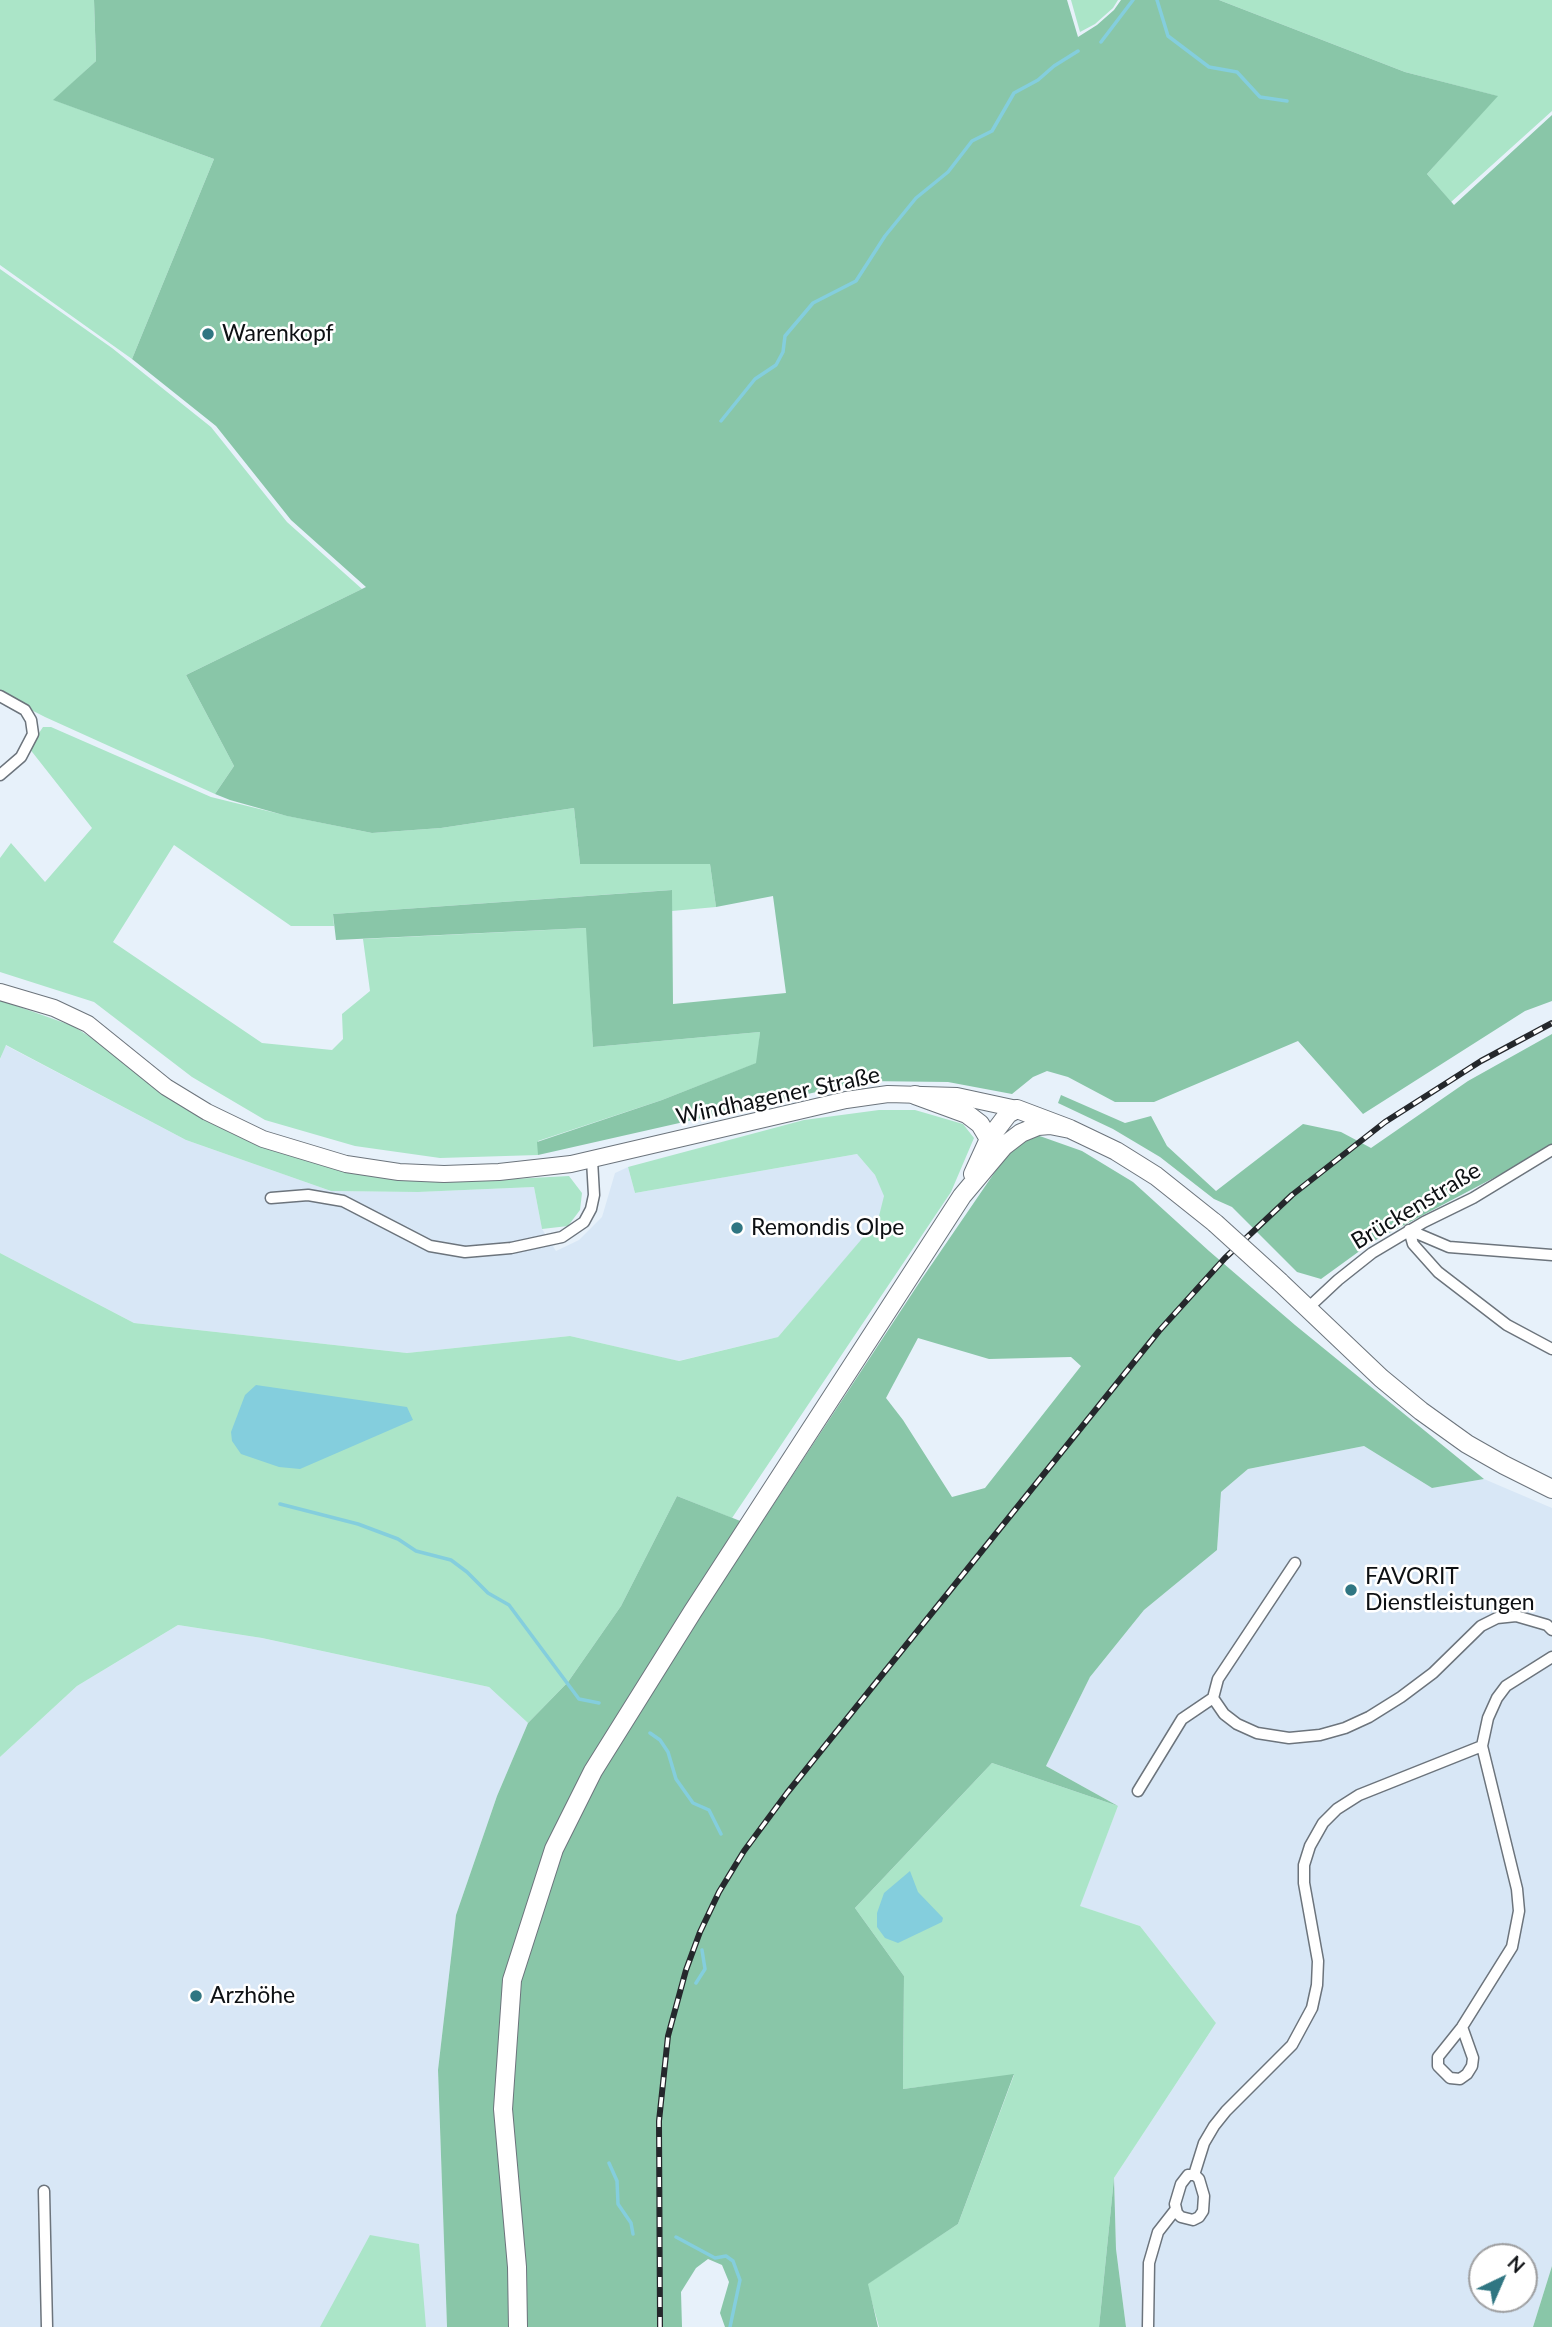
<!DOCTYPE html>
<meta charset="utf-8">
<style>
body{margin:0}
#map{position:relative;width:1552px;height:2327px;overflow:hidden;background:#e7f1fa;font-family:Lato,sans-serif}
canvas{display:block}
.north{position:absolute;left:1468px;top:2243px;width:70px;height:70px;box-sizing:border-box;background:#fff;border:2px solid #9e9fa1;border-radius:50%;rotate:44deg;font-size:19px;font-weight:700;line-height:28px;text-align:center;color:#0d1013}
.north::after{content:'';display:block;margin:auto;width:24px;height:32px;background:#307682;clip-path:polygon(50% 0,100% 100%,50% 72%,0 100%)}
</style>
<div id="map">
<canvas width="1552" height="2327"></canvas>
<div class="north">N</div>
</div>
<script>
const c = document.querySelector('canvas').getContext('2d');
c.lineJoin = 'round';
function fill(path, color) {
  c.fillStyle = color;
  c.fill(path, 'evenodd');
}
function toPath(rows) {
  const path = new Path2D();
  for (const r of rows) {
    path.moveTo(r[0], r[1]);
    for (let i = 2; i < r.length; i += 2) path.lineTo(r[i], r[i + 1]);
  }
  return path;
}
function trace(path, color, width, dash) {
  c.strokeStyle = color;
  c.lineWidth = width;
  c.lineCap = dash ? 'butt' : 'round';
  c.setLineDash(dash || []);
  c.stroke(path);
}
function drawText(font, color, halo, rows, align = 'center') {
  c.font = font + ' Lato,sans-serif';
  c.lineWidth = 5;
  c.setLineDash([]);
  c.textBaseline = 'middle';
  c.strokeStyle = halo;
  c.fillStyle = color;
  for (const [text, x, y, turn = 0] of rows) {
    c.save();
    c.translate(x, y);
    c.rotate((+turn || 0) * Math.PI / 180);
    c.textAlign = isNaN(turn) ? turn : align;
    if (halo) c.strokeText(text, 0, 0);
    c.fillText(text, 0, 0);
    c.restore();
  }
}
const built = toPath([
 [5,1045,186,1140,331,1191,418,1192,534,1187,542,1229,556,1251,579,1240,602,1217,615,1173,628,1167,635,1193,857,1154,875,1175,885,1196,879,1220,778,1337,678,1361,570,1336,407,1353,134,1323,0,1253,0,1060],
 [1364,1446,1432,1488,1484,1479,1552,1508,1552,2266,1533,2327,1126,2327,1116,2249,1114,2178,1216,2023,1140,1926,1079,1906,1118,1806,1046,1766,1090,1677,1144,1610,1217,1550,1221,1492,1248,1469],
 [1482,2257,1524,2257,1524,2299,1482,2299],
 [178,1625,262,1638,489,1687,528,1723,497,1796,456,1915,438,2070,447,2327,0,2327,0,1757,77,1686]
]);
const green = toPath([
 [0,0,94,0,96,61,54,100,214,159,132,359,0,265],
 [1071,0,1118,0,1113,8,1095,24,1080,32],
 [1219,0,1552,0,1552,111,1451,202,1427,174,1497,96,1405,72],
 [0,269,112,348,211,427,287,522,362,589,186,675,234,766,215,794,45,717,0,694],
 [43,727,51,727,211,797,288,816,372,833,441,828,574,808,580,864,710,864,716,907,672,911,671,890,333,914,334,926,291,926,174,845,113,942,262,1043,332,1050,343,1039,342,1014,370,991,363,939,587,928,593,1047,760,1032,757,1063,662,1100,538,1141,538,1155,440,1158,355,1146,265,1120,192,1077,94,1002,0,972,0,858,11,843,45,882,92,828,29,748],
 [0,1000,73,1026,262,1147,407,1179,456,1182,569,1176,582,1193,580,1210,568,1226,542,1229,534,1187,418,1192,331,1191,186,1140,6,1045,0,1059],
 [879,1110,915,1110,963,1124,974,1138,951,1192,732,1518,677,1496,621,1606,568,1682,528,1723,489,1687,262,1638,178,1625,77,1686,0,1757,0,1253,134,1323,407,1353,570,1336,679,1361,778,1337,878,1220,884,1196,875,1175,857,1154,635,1193,628,1167,804,1120],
 [992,1763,1118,1806,1080,1906,1140,1926,1216,2023,1114,2178,1099,2327,879,2327,867,2284,958,2224,1014,2075,903,2089,904,1976,855,1908],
 [370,2235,419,2244,426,2327,320,2327]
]);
const forest = toPath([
 [94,0,1067,0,1078,37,1097,25,1114,10,1121,0,1219,0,1405,72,1498,96,1427,174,1454,205,1552,115,1552,1001,1525,1011,1363,1114,1298,1041,1154,1102,1115,1102,1068,1077,1047,1071,1033,1077,1012,1094,948,1082,865,1081,538,1155,537,1142,662,1100,756,1063,760,1032,593,1047,586,928,336,940,333,914,672,890,673,1004,786,993,773,896,716,907,710,864,580,864,574,808,441,828,372,833,287,816,230,800,215,794,234,766,186,675,366,587,291,520,216,426,132,359,214,159,53,100,96,61],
 [1552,1034,1552,1144,1503,1173,1372,1242,1321,1279,1297,1272,1232,1207,1214,1199,1160,1157,1113,1129,1058,1103,1061,1095,1125,1123,1151,1116,1167,1146,1216,1191,1303,1124,1341,1132,1371,1148,1468,1081],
 [1034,1134,1082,1151,1133,1182,1209,1251,1295,1325,1484,1479,1432,1488,1364,1446,1248,1469,1221,1492,1217,1550,1144,1610,1090,1677,1046,1766,1118,1806,992,1763,855,1908,904,1976,903,2089,1014,2074,958,2224,868,2284,878,2327,725,2327,720,2313,729,2282,722,2265,708,2259,696,2268,681,2292,682,2327,447,2327,438,2070,456,1915,497,1796,528,1723,568,1682,621,1606,677,1496,758,1528,921,1280,999,1166,1023,1139],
 [918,1338,989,1359,1071,1357,1081,1366,985,1488,952,1497,903,1420,886,1398],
 [1114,2178,1116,2249,1126,2327,1099,2327],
 [1552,2266,1552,2327,1533,2327]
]);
const water = toPath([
 [256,1385,407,1407,413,1420,300,1469,279,1467,241,1454,232,1441,231,1432,245,1395],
 [910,1871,918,1892,943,1918,942,1922,898,1943,885,1938,877,1927,877,1913,884,1893]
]);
const stream = toPath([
 [1157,0,1168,36,1209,67,1237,72,1260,97,1287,101],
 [1101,42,1133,0],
 [721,421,755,379,776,365,783,352,785,336,813,303,856,281,885,236,916,198,948,172,972,141,992,131,1014,93,1038,80,1054,66,1078,51],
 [280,1504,358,1524,398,1539,416,1551,451,1560,467,1572,488,1593,509,1605,579,1699,599,1703],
 [650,1733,660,1740,668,1752,676,1779,693,1803,709,1810,721,1834],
 [696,1983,705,1969,702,1950],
 [609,2163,617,2181,618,2204,631,2223,633,2234],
 [676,2237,715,2258,726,2256,733,2261,740,2280,730,2327]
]);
const street = toPath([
 [0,696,25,710,31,720,33,734,21,757,0,775],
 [271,1198,308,1195,343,1201,430,1246,465,1252,511,1248,562,1237,584,1222,591,1209,594,1195,592,1160],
 [1409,1230,1413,1244,1438,1272,1507,1325,1552,1349],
 [1409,1230,1449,1247,1552,1255],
 [1308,1308,1338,1280,1372,1253,1424,1222,1473,1198,1552,1150],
 [1295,1563,1218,1679,1213,1698,1224,1714,1237,1724,1257,1733,1289,1738,1320,1735,1345,1728,1369,1717,1401,1697,1433,1673,1481,1626,1497,1618,1516,1616,1547,1625,1552,1630],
 [1138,1791,1182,1719,1213,1698],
 [1462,2027,1473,2058,1472,2066,1467,2074,1460,2079,1450,2078,1438,2066,1438,2057,1462,2027,1512,1947,1519,1911,1517,1889,1482,1746,1488,1718,1497,1698,1506,1686,1552,1657],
 [1188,2175,1195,2175,1199,2179,1204,2196,1203,2211,1199,2217,1193,2220,1181,2217,1177,2213,1175,2204,1181,2184,1188,2175],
 [1194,2175,1204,2143,1214,2126,1226,2111,1292,2045,1312,2008,1317,1985,1318,1961,1304,1883,1304,1865,1310,1846,1323,1823,1337,1809,1359,1795,1482,1746],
 [44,2191,47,2327],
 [1148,2327,1149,2263,1158,2232,1176,2209]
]);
const secondary = toPath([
 [0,992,54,1008,88,1024,166,1087,207,1112,263,1139,346,1164,399,1172,444,1174,499,1172,571,1164,846,1100,888,1094,957,1096,1017,1109]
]);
const primary = toPath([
 [915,1095,967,1114,980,1124,989,1139],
 [1017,1109,1070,1129,1116,1151,1156,1176,1215,1223],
 [973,1174,989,1139,1008,1114,1017,1109],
 [1280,1282,1381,1378,1421,1411,1467,1444,1504,1465,1552,1489],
 [518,2327,517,2267,503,2109,512,1980,554,1849,593,1771,693,1611,962,1196,1004,1146,1021,1133,1038,1126,1050,1125,1070,1129]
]);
const rail = toPath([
 [660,2327,659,2121,668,2036,686,1970,700,1932,719,1892,744,1851,787,1793,1159,1331,1225,1258,1292,1195,1385,1122,1481,1061,1552,1023]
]);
const primaryBridge = toPath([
 [1215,1223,1280,1282]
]);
const markers = [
 [208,334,7,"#307682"],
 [737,1228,7,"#307682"],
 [1351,1590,7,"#307682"],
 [196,1996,7,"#307682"]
];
const poiNames = [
 ["Warenkopf",222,334],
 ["Remondis Olpe",751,1228],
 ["FAVORIT",1365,1577],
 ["Dienstleistungen",1365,1603],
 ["Arzhöhe",210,1996]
];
const streetNames = [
 ["Windhagener Straße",778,1096,-12],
 ["Brückenstraße",1416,1206,-31]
];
fill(built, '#d8e7f6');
fill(green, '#abe5c8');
fill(forest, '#89c6a8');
fill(water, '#84cedd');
trace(stream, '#84cedd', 3.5);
trace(street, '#6c747c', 13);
trace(secondary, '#6c747c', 18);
trace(primary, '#6c747c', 20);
trace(street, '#fff', 10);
trace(secondary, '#fff', 16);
trace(primary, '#fff', 18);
trace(rail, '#25282c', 6);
trace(rail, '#fff', 3.5, [10]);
trace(primaryBridge, '#6c747c', 20, []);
trace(primaryBridge, '#fff', 18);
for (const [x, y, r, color] of markers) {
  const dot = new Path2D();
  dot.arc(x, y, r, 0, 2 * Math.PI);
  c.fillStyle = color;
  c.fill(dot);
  trace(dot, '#fff', 2.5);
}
drawText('23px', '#0d1013', '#fff', poiNames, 'left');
drawText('23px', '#0d1013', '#fff', streetNames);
</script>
